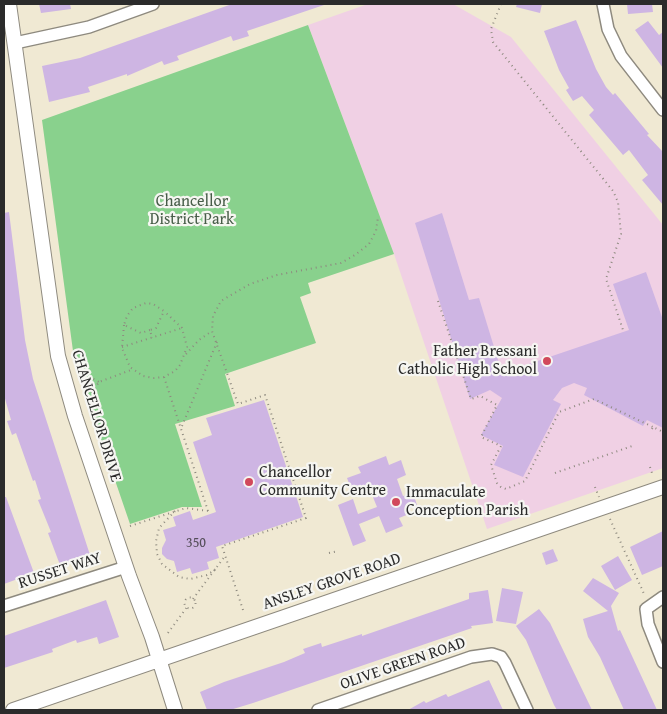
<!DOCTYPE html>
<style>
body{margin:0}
#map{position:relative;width:667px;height:714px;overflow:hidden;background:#f0e9d3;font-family:"Gentium Book Plus",serif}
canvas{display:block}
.frame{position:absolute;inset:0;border:5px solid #2b2b2b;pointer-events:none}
</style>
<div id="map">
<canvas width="667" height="714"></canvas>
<div class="frame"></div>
</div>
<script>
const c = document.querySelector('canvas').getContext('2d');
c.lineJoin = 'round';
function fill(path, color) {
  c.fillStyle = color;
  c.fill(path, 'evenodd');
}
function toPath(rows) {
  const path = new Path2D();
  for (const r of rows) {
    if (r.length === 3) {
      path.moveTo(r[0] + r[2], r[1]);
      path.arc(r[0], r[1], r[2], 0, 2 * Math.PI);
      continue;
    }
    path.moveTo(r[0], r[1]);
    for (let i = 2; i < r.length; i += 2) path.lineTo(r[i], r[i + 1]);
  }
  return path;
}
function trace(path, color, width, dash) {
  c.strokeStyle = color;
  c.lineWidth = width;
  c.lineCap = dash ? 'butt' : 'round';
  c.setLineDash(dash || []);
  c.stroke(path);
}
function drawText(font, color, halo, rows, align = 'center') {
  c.font = font + ' "Gentium Book Plus",serif';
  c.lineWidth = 4.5;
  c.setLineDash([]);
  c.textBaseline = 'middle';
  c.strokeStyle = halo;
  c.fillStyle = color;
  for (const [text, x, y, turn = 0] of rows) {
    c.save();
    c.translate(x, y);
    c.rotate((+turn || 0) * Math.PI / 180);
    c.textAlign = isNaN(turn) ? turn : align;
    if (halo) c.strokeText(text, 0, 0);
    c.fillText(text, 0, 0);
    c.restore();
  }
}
const built = toPath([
 [368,4,453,4,511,37,663,225,663,468,487,529,394,254,308,25]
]);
const green = toPath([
 [308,25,394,254,308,283,311,293,300,297,316,343,225,374,235,406,175,424,202,507,182,507,130,524,80,378,73,351,42,120]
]);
const building = toPath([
 [39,4,70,4,71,9,41,13],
 [232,4,324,5,247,31,249,36,233,41,231,36,177,56,179,60,164,65,162,61,127,76,127,74,88,87,90,92,49,102,42,66,80,58],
 [517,4,542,4,540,13,516,7],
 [627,4,652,4,653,12,628,14],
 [576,20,596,69,606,87,613,95,615,93,649,134,647,135,663,152,663,205,642,180,648,175,629,150,623,155,589,115,594,110,582,96,573,101,566,90,569,88,559,70,544,31],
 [648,21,659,35,663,32,663,68,635,30],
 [9,212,25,340,33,379,90,555,60,565,48,533,51,532,38,500,41,499,35,480,33,481,16,433,12,435,7,421,11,420,4,395,4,213],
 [442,213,469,300,479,298,502,373,629,330,613,284,646,272,663,320,663,428,647,420,643,426,584,395,587,388,574,383,562,388,553,400,561,404,523,477,494,465,503,446,481,435,502,398,490,390,470,399,415,223],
 [264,400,303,517,216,547,219,558,207,562,209,569,192,574,190,568,177,572,174,561,167,559,162,554,162,548,166,540,163,530,176,526,173,517,190,511,193,520,216,512,193,442,212,435,206,418],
 [386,456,389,465,401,460,406,475,397,479,403,496,413,493,417,505,407,509,409,514,399,518,403,526,386,533,379,516,359,524,366,541,353,546,338,505,353,499,358,514,377,507,370,490,354,496,347,478,361,473,358,467],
 [4,497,6,497,34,573,4,584],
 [663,531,663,566,642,575,630,547],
 [553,549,558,561,546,565,542,553],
 [618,556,632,580,615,590,601,566],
 [593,578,619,593,611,606,618,631,620,630,657,710,624,710,600,657,588,637,583,619,608,611,583,591],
 [502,588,523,592,516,624,496,621],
 [488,590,493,623,471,626,472,628,253,703,230,710,207,710,200,692,224,682,284,662,305,653,303,649,321,643,322,647,362,634,362,636,469,599,469,593],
 [106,600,119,637,99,644,97,637,77,643,76,640,52,649,53,652,4,668,4,636],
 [539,609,550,623,592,710,557,710,554,705,526,640,516,626],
 [489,680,503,710,408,710,424,701,426,703,446,694,448,697]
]);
const path = toPath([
 [501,4,491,29,493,42,613,191,618,202,621,234,606,279,623,330],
 [438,301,471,399,480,396,497,405,481,437,501,446,491,465,497,483,501,487,506,489,525,481,559,412,594,399,653,427],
 [124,325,122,348,130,367,143,376,154,378,164,377,175,371,180,365,187,347,182,328,164,311],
 [150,330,141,333,124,325,127,316,133,308,146,303,153,304,164,311,156,328,150,330,152,338],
 [122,347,182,328],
 [186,354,199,340,212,331],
 [76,369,99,382],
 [164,377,208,511],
 [86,401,99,382,131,370],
 [182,426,217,342],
 [652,429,653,427,663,432],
 [650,467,652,473],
 [555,473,635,445],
 [595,487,599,497],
 [175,511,159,528,156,541,157,554,162,564,179,577,190,579,207,575,216,569],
 [610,519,645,596],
 [130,526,186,508,208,511],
 [329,553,338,551],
 [190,603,5.5],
 [193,599,225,556],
 [243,610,222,546,306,518,265,395,238,404,212,331,213,316,221,301,250,284,277,275,341,263,355,255,369,244,376,231,378,217],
 [168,633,187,607]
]);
const minor = toPath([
 [603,4,608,29,621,56,663,110],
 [15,43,89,27,153,4],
 [663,597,646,609,648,624,663,662],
 [4,606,126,567],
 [318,710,471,657,492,654,501,657,505,663,527,710]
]);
const tertiary = toPath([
 [9,4,58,356,75,416,129,576,152,637,175,710],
 [13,710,663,487]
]);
const markers = [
 [547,361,5,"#d1495b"],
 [249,482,5,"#d1495b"],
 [396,502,5,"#d1495b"]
];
const numberNames = [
 ["350",196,543]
];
const parkNames = [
 ["Chancellor",192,202],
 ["District Park",192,220]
];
const poiNames = [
 ["Father Bressani",537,352,"right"],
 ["Catholic High School",537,370,"right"],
 ["Chancellor",259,473],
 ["Community Centre",259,491],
 ["Immaculate",406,493],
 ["Conception Parish",406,511]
];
const streetNames = [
 ["CHANCELLOR DRIVE",96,416,73],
 ["RUSSET WAY",60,571,-18],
 ["ANSLEY GROVE ROAD",332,582,-19],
 ["OLIVE GREEN ROAD",403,664,-19]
];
fill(built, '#f0d0e4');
fill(green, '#89d18d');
fill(building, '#ceb5e3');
trace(minor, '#8e8a7f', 14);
trace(tertiary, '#8e8a7f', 16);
trace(path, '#8e8a7f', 2, [1, 4]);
trace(minor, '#fff', 11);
trace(tertiary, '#fff', 14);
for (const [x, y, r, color] of markers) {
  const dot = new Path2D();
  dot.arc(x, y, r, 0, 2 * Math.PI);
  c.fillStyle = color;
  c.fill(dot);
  trace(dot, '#f6f6f2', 2);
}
drawText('14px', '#544e59', null, numberNames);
drawText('16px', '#475d48', '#f6f6f2', parkNames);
drawText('16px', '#2b2b2b', '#f6f6f2', poiNames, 'left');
drawText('16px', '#2b2b2b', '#f6f6f2', streetNames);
</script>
